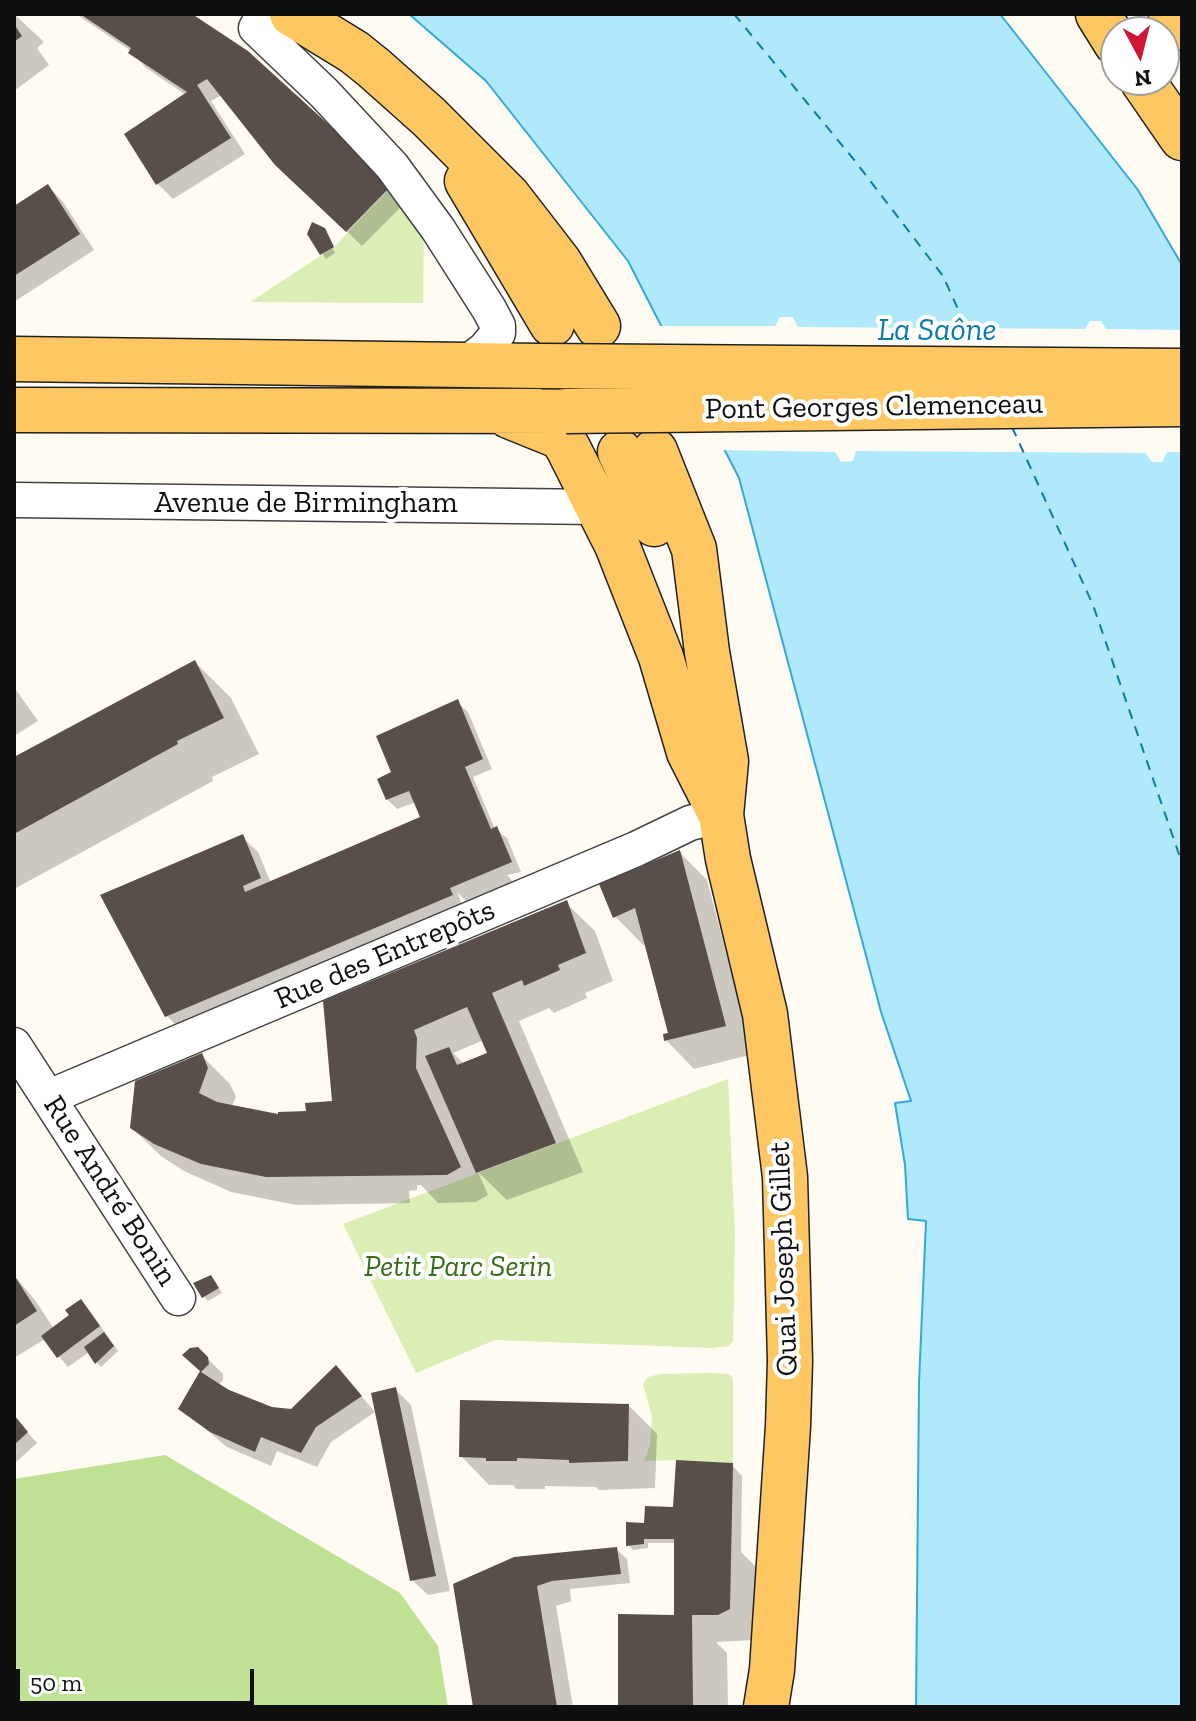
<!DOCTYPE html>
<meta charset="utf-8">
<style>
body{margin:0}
#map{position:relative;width:1196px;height:1721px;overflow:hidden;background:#fffbf2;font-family:"Zilla Slab",serif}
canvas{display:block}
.frame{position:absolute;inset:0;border:16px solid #0f0f0f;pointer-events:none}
.north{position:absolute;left:1100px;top:16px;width:80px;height:80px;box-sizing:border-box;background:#fff;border:2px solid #9f9f9f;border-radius:50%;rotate:173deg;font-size:22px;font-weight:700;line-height:32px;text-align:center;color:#0f0f0f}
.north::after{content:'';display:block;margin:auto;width:28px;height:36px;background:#cf1835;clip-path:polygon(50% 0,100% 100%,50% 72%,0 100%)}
.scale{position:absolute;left:16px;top:1669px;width:238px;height:36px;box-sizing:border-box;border:4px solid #0f0f0f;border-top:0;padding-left:10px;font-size:24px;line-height:28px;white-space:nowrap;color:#0f0f0f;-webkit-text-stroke:6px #fff;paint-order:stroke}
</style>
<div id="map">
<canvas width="1196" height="1721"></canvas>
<div class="frame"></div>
<div class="north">N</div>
<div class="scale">50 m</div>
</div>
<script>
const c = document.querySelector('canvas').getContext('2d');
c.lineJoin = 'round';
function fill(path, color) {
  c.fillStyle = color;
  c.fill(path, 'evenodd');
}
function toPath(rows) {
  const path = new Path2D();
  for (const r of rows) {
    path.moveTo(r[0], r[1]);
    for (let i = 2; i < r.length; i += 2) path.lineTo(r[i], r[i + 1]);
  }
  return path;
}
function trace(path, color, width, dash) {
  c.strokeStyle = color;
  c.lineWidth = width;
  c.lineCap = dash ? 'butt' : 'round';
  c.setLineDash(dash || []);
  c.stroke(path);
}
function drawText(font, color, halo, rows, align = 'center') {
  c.font = font + ' "Zilla Slab",serif';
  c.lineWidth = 8;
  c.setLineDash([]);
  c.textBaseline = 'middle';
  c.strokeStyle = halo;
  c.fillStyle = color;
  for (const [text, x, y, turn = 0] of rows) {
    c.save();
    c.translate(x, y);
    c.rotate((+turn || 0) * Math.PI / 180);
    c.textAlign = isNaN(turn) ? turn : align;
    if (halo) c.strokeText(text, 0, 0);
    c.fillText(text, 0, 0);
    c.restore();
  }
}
const green = toPath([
 [391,187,424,227,423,303,250,302,334,247],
 [728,1079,735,1236,733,1341,729,1346,712,1348,495,1340,416,1373,343,1224],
 [660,1374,712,1373,729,1374,733,1378,733,1463,676,1460,644,1461,650,1445,652,1416,643,1384,648,1377]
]);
const forest = toPath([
 [165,1455,400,1593,438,1646,448,1707,14,1707,14,1479]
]);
const water = toPath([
 [409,14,1000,14,1138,190,1182,265,1182,1707,916,1707,919,1383,926,1221,908,1219,905,1165,895,1103,911,1101,881,1012,739,478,628,261,486,81,409,14]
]);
const pier = toPath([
 [780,317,793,317,798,327,1085,329,1090,321,1101,321,1106,329,1182,330,1182,452,1167,452,1162,462,1152,462,1146,453,856,451,853,461,841,462,835,452,720,450,657,326,775,326]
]);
const shadow = toPath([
 [14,14,44,42,37,48,49,65,14,91],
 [76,14,189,14,405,203,362,246,293,180,222,95,211,101,245,154,173,199,158,184,127,134,186,95,146,68,131,51],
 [48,186,63,202,94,250,14,302,14,208],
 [323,230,335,253,326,259,310,234],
 [195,662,231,698,259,754,212,777,213,781,14,889,14,759],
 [14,687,38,721,14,736],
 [457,702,468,712,492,769,473,777,495,829,507,838,521,872,507,875,514,883,468,903,457,892,462,905,177,1026,167,1016,242,837,258,852,271,883,423,819,416,802,397,809,387,799,394,774],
 [679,852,707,880,753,1054,694,1069,666,1040,670,1034,646,944,643,945,615,916],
 [566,903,595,931,613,981,585,993,587,998,554,1013,549,1008,519,1021,583,1172,507,1200,478,1172,488,1195,476,1202,438,1203,421,1185,417,1185,417,1190,409,1191,410,1203,296,1205,231,1192,184,1171,161,1156,132,1128,201,1055,230,1084,236,1097,232,1106,280,1116,308,1113,334,1103,325,1002],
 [484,1040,489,1054,464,1064,453,1053],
 [14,1275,35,1300,54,1329,72,1316,80,1301,90,1311,118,1351,101,1367,89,1352,68,1367,45,1339,14,1358],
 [215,1282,222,1293,208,1301,204,1296],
 [185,1355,207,1358,223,1374,223,1380,218,1385,272,1409,292,1411,351,1384,375,1412,331,1442,317,1467,277,1451,271,1466,227,1447,181,1408,202,1372],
 [396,1390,411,1405,450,1591,428,1595,412,1580],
 [629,1406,657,1434,655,1488,599,1490,596,1487,545,1486,545,1489,516,1489,513,1485,489,1485,461,1456],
 [14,1417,37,1443,14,1464],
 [732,1465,742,1476,741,1552,759,1570,754,1640,716,1642,727,1653,728,1707,620,1707,676,1617,676,1543,648,1543,648,1548,633,1550,628,1545,646,1525],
 [616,1549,627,1559,630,1583,570,1589,571,1601,556,1606,573,1707,475,1707,455,1585]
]);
const ferry = toPath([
 [734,14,855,161,943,276,976,349],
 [1012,427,1093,605,1182,863]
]);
const building = toPath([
 [80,14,192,14,248,51,328,124,391,186,346,232,275,165,207,79,197,85,231,138,156,185,124,134,187,92,128,53,131,48],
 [14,24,22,36,14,42],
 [48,184,80,234,14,276,14,206],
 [312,222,325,228,334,247,320,255,307,234],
 [195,660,224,718,177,741,178,744,14,834,14,757],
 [458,699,483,759,465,767,491,829,497,826,512,862,450,888,453,895,165,1017,100,895,243,834,261,878,243,886,245,892,420,817,409,791,386,800,377,779,391,772,376,736],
 [680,850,726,1026,664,1041,663,1034,668,1033,635,908,613,918,599,884],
 [567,900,586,953,558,965,560,970,524,986,522,980,492,993,556,1143,476,1173,425,1056,449,1047,457,1065,487,1053,467,1007,414,1030,417,1038,416,1068,461,1167,447,1175,266,1177,201,1164,154,1144,130,1128,135,1081,202,1053,208,1068,199,1093,217,1102,278,1114,278,1112,306,1111,305,1103,332,1101,323,1001],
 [14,1275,37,1311,14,1326],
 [211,1275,219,1288,202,1298,193,1283],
 [81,1299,100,1326,57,1358,41,1336,69,1315,65,1310],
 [104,1332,114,1346,95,1364,84,1347],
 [198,1347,208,1357,209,1364,201,1372,229,1390,272,1407,291,1409,336,1365,362,1396,316,1427,301,1453,261,1437,255,1452,210,1432,178,1409,200,1371,182,1355,190,1348],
 [396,1387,436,1576,410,1581,371,1393],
 [460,1400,629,1404,628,1461,569,1463,569,1460,517,1458,517,1461,486,1461,486,1458,459,1457],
 [14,1415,28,1432,14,1445],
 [676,1460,733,1463,730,1609,718,1615,692,1615,693,1707,618,1707,618,1614,674,1615,674,1539,644,1539,644,1544,626,1546,626,1522,644,1523,645,1506,673,1507],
 [617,1547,621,1574,552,1581,537,1586,557,1707,473,1707,453,1584,514,1557]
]);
const street = toPath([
 [265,14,256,28,324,93,392,166,438,229,489,309,498,326,498,333,485,349,464,365],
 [14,500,598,507],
 [14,1045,178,1298],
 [49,1097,636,849,690,823,721,815]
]);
const primary = toPath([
 [292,14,354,52,374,68,429,117,508,196,559,262,598,326],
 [1098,14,1116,43],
 [1171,14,1182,28],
 [1142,80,1182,138],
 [467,181,552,324],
 [14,359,541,366],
 [14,410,566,411],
 [509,416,561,437,568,448,617,545,661,657,689,752,721,815],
 [655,451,694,549,707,652,726,761,721,815,728,859,765,1014,785,1177,790,1361,788,1426,772,1670,766,1707],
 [620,452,654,524]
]);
const primaryBridge = toPath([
 [541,366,1182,371],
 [566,411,1182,404]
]);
const streetNames = [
 ["Pont Georges Clemenceau",874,407,-1],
 ["Avenue de Birmingham",306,503],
 ["Rue des Entrepôts",385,955,-23],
 ["Rue André Bonin",110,1191,57],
 ["Quai Joseph Gillet",784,1259,-92]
];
const parkNames = [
 ["Petit Parc Serin",458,1267]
];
const waterNames = [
 ["La Saône",937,331]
];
fill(green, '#daeeb6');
fill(forest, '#bfe194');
fill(water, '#b0e8fc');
trace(water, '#30aadb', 2);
fill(pier, '#fffbf2');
fill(shadow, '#0003');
trace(ferry, '#0a7aaf', 2, [10, 8]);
fill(building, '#594e4a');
trace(street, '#424242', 37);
trace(primary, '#202020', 47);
trace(street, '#fff', 34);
trace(primary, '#ffc762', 44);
trace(primaryBridge, '#202020', 47, []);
trace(primaryBridge, '#ffc762', 44);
drawText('30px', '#0f0f0f', '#fff', streetNames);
drawText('italic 30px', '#346f18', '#fff', parkNames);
drawText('italic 32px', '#0a7aaf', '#fff', waterNames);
</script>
